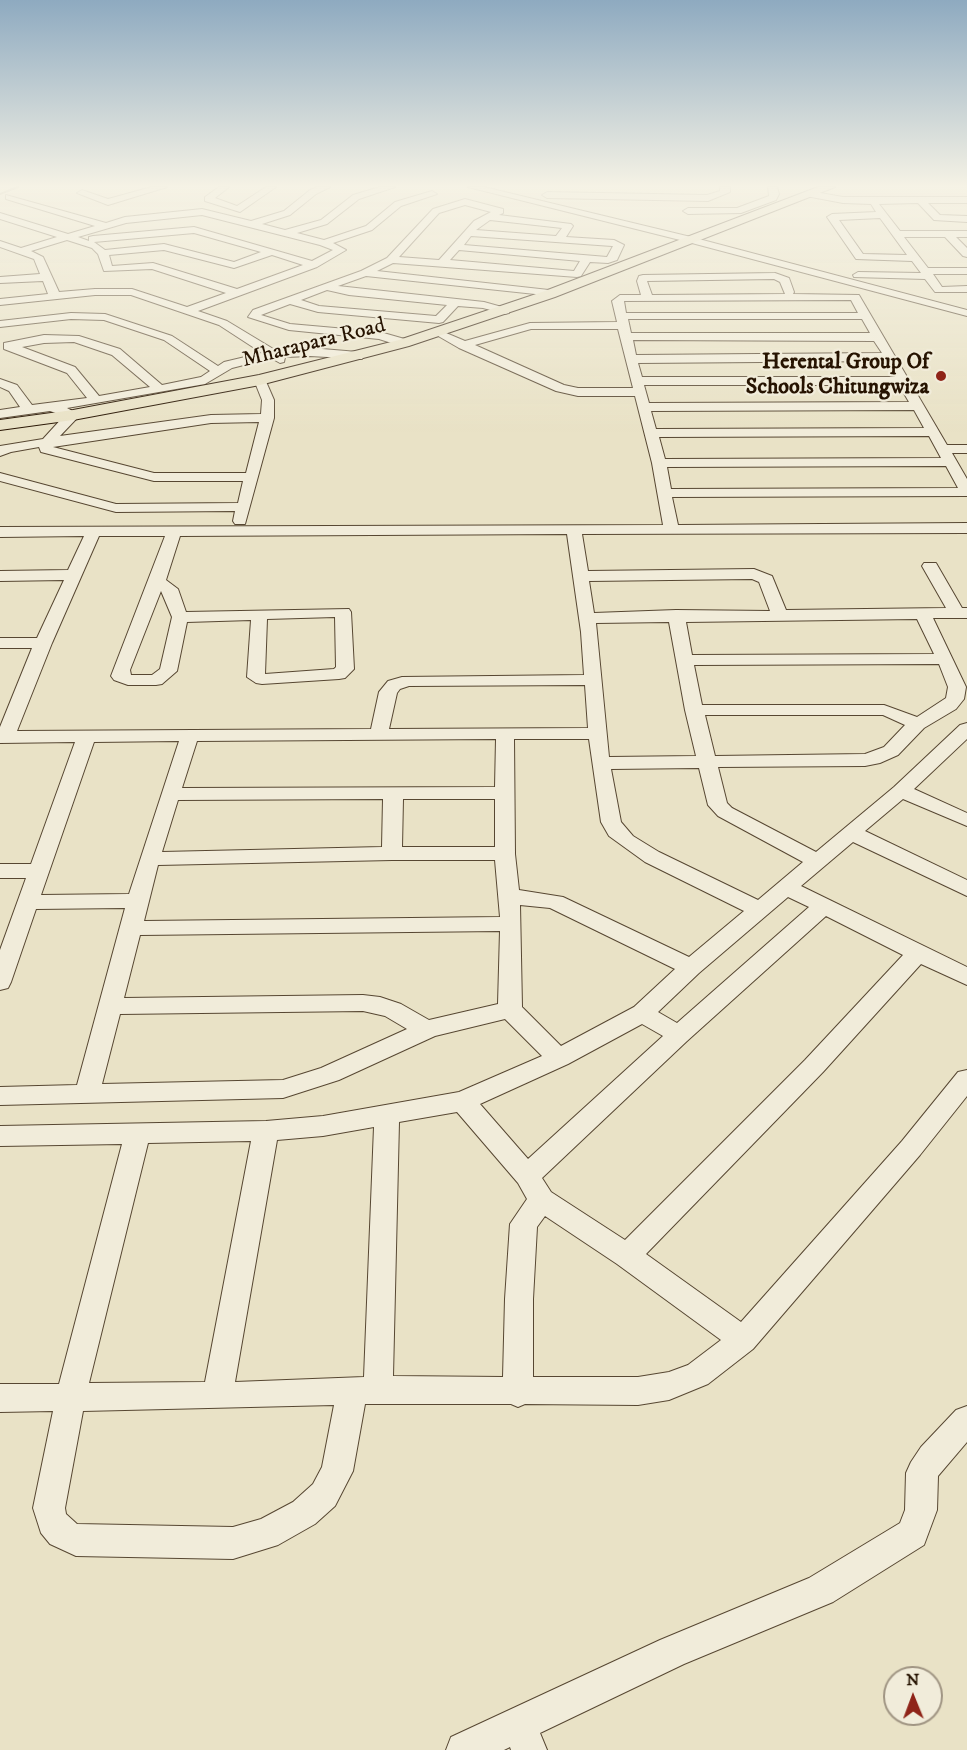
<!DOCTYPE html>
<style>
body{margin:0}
#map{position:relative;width:967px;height:1750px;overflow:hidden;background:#e9e2c6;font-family:"IM FELL DW Pica",serif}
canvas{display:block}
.north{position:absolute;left:883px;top:1666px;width:60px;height:60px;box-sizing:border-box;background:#f1ecda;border:2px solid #a09583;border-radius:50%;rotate:359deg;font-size:16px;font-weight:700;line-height:24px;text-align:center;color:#261301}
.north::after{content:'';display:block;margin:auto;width:21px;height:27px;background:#8f2418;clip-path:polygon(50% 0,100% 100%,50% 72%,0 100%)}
</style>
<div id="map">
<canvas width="967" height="1750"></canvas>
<div class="north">N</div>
</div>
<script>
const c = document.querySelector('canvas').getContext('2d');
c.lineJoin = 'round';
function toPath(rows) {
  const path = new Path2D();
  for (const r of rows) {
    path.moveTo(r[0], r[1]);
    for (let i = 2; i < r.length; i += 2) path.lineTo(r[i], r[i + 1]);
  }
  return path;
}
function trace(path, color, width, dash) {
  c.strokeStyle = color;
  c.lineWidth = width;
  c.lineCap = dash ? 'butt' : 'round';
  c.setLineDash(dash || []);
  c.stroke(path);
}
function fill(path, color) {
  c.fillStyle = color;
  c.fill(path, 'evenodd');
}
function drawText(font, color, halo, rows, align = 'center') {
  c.font = font + ' "IM FELL DW Pica",serif';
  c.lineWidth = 4.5;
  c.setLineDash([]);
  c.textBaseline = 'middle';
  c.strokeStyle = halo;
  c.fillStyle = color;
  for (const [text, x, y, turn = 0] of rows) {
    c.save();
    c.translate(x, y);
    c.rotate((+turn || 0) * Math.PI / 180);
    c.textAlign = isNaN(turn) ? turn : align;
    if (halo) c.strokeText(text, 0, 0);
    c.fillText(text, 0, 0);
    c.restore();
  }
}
const stream = toPath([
 [0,194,18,187]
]);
const minor = toPath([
 [152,187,167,187,108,205,77,193,82,190,108,199,152,187],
 [219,187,229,187,215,198,237,206,266,187,276,187,240,212,205,201,205,197,219,187],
 [317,187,330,187,316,194,290,215,262,224,285,230,321,220,353,195,380,187,395,187,359,199,327,224,297,233,324,240,366,226,395,202,432,191,437,194,401,206,372,230,333,243,346,250,317,267,198,311,227,321,275,350,310,348,358,352,364,356,362,359,310,356,285,357,284,362,280,363,271,358,232,368,205,384,67,408,80,415,60,436,211,415,261,414,262,400,254,380,260,376,264,377,274,400,274,418,245,524,235,524,233,521,235,511,116,512,0,481,0,473,116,504,238,503,243,481,154,481,41,452,39,447,11,452,0,456,0,446,43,439,64,416,50,411,0,418,0,410,20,407,9,391,0,387,0,379,17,385,32,405,87,398,67,373,4,349,4,343,44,335,79,336,120,349,162,385,201,377,210,371,164,340,104,320,71,319,0,327,0,321,71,313,105,314,172,336,218,366,224,362,262,353,219,325,131,295,95,295,0,305,0,299,48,294,43,281,0,283,0,277,40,274,34,259,0,247,0,241,21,248,57,237,0,219,0,213,68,234,95,226,6,199,6,195,106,223,125,217,202,209,251,221,284,211,310,190,317,187],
 [202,215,320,245,333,250,312,261,194,227,93,236,89,237,89,241,78,237,126,223,202,215],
 [194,233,261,252,234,262,164,244,105,250,94,242,194,233],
 [67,240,92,248,98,254,104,271,152,269,226,293,187,307,132,289,95,289,59,292,43,257,31,251,67,240],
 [164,250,234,268,272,255,303,265,237,289,153,263,112,266,109,255,164,250],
 [74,342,112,355,150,387,99,396,75,367,22,347,44,343,74,342],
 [259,422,246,473,154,473,53,447,211,423,259,422],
 [468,187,484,187,695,238,967,310,967,316,688,242,468,187],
 [720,187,730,187,730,192,708,201,547,198,542,195,547,192,707,195,720,191,720,187],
 [768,187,777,187,779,194,776,200,741,213,688,214,683,211,688,208,737,208,769,196,768,187],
 [809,191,843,197,967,197,967,203,928,203,940,215,967,216,967,222,934,220,918,203,879,204,900,231,967,231,967,237,956,237,967,248,967,257,963,256,945,237,904,237,928,268,967,268,967,274,933,274,942,287,967,286,967,292,935,292,925,279,854,277,853,275,858,272,921,273,912,261,856,259,827,217,832,214,876,212,871,204,843,203,806,196,804,194,809,191],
 [880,218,907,255,863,254,839,220,880,218],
 [465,199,503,209,503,213,499,215,571,224,573,226,566,237,614,240,624,245,617,260,608,263,590,262,581,276,577,277,393,263,377,271,558,291,559,293,554,296,366,276,338,286,484,302,509,309,509,313,505,314,483,308,458,306,443,322,439,323,318,312,290,304,261,315,290,324,380,332,408,340,410,343,404,347,379,339,289,330,248,317,253,310,361,271,387,258,433,209,465,199],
 [465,205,491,212,474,221,439,260,399,257,439,213,465,205],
 [490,220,562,228,556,236,476,230,490,220],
 [471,236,612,246,613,246,607,257,464,245,471,236],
 [459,250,580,261,574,271,450,260,459,250],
 [327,290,349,295,447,305,436,316,319,306,301,300,327,290],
 [775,273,789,278,794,292,793,294,859,295,947,445,967,445,967,453,952,453,967,479,967,496,672,497,678,525,967,523,967,533,582,534,588,571,754,569,772,576,786,610,946,608,922,566,924,563,936,563,962,608,967,608,967,618,933,618,966,687,964,699,956,709,924,728,898,755,880,763,865,766,718,767,727,803,732,808,816,852,894,787,960,725,967,723,967,739,914,789,967,813,967,826,903,799,865,831,967,880,967,896,853,842,801,886,967,967,967,985,921,964,823,1072,646,1254,741,1322,902,1141,958,1072,967,1070,967,1096,920,1155,753,1349,708,1384,669,1400,638,1405,525,1404,518,1407,511,1404,365,1404,353,1471,335,1506,315,1524,278,1545,233,1559,76,1556,50,1544,41,1533,33,1508,53,1411,0,1412,0,1384,59,1384,122,1144,0,1146,0,1126,266,1121,323,1116,459,1092,542,1056,505,1019,435,1036,339,1080,283,1098,0,1105,0,1087,77,1085,125,908,36,909,11,982,8,988,0,990,0,950,26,878,0,878,0,864,31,864,75,742,0,743,0,727,32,648,0,648,0,638,37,638,64,580,0,581,0,571,68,570,84,536,0,537,0,527,663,525,652,463,635,396,578,396,556,391,459,348,433,333,439,330,465,341,530,323,617,322,612,301,620,295,641,295,637,281,639,276,643,275,775,273],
 [774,279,780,282,785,294,652,295,647,281,774,279],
 [851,300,858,313,626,313,624,301,851,300],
 [628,319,862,319,870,333,631,333,628,319],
 [531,329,618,329,633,388,578,388,564,385,475,345,531,329],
 [633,340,874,341,882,353,636,355,633,340],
 [886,361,895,377,642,377,638,363,886,361],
 [644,385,899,385,909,402,649,403,644,385],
 [914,410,924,428,656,429,651,411,914,410],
 [929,436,941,458,665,459,659,437,929,436],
 [946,466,958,488,671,489,667,467,946,466],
 [567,534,581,632,584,675,402,677,388,681,379,692,371,729,17,731,52,643,99,536,165,536,111,676,114,680,128,685,156,685,162,684,177,671,187,622,251,620,247,677,256,683,262,684,339,679,345,678,354,669,351,612,349,609,186,612,178,589,166,580,180,536,567,534],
 [752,579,759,582,770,611,676,610,594,613,589,581,752,579],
 [161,591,172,617,160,669,152,675,131,675,130,670,161,591],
 [335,617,336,667,334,669,265,674,267,619,335,617],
 [917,619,934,654,692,655,686,622,917,619],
 [669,622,685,710,696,756,609,757,596,623,669,622],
 [939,664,948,687,946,698,917,717,884,705,702,705,694,665,939,664],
 [585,685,588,728,389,729,397,693,400,689,409,686,585,685],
 [705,715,883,715,905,725,884,747,865,754,715,756,705,715],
 [496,739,495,787,182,788,197,741,496,739],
 [514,739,589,739,601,822,609,836,645,862,744,911,689,957,563,897,519,890,515,854,514,739],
 [179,741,129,894,41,895,94,742,179,741],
 [699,768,708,805,718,816,803,862,758,900,659,852,633,836,621,822,611,769,699,768],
 [383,799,382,847,162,852,178,800,383,799],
 [403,799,495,799,495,847,402,847,403,799],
 [392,860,495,860,500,917,144,921,158,865,392,860],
 [788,897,809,907,677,1023,658,1012,699,973,788,897],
 [520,905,550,908,675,969,634,1007,561,1046,522,1007,520,905],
 [826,916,903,955,805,1060,625,1240,551,1192,542,1178,687,1041,826,916],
 [500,931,498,1004,429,1020,401,1004,380,997,363,995,124,998,140,935,500,931],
 [363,1011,385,1016,407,1029,321,1068,283,1080,102,1084,120,1014,363,1011],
 [642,1024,663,1036,528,1159,480,1104,568,1064,642,1024],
 [457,1112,518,1183,527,1199,510,1224,505,1299,503,1377,393,1376,399,1122,457,1112],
 [374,1127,364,1377,235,1382,277,1140,323,1136,374,1127],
 [251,1141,205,1382,89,1383,148,1143,251,1141],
 [545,1216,617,1264,721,1340,688,1365,669,1372,638,1377,533,1377,533,1299,537,1227,545,1216],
 [334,1405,322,1467,313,1484,293,1502,261,1519,233,1527,77,1524,66,1514,65,1508,83,1411,334,1405],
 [967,1406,967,1442,938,1476,937,1510,924,1545,833,1602,684,1664,540,1733,547,1750,511,1750,510,1747,504,1750,446,1750,451,1737,660,1640,809,1578,900,1523,905,1510,906,1473,911,1462,921,1447,956,1410,967,1406]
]);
const major = toPath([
 [818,187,835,187,555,297,409,346,260,385,73,420,0,430,0,420,73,410,259,375,399,340,545,291,818,187]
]);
const markers = [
 [941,376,6,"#8f2418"]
];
const farStreetnames = [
 ["Mharapara Road",314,344,-14]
];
const farPoinames = [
 ["Herental Group Of",929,363],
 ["Schools Chitungwiza",929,388]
];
trace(stream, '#73654f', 2);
trace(minor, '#574732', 2);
trace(major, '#261301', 2);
fill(minor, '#f1ecda');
fill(major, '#e9e2c6');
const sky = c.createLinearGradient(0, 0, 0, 432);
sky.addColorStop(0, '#8eaac0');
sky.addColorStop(0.43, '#f5f2e5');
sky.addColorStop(1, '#f5f2e500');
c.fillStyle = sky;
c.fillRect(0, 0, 967, 432);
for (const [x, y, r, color] of markers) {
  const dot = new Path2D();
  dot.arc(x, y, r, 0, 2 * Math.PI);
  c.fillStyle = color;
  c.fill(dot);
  trace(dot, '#f1ecda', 2);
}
drawText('22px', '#261301', '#f1ecda', farStreetnames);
drawText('bold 22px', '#261301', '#f1ecda', farPoinames, 'right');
</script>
